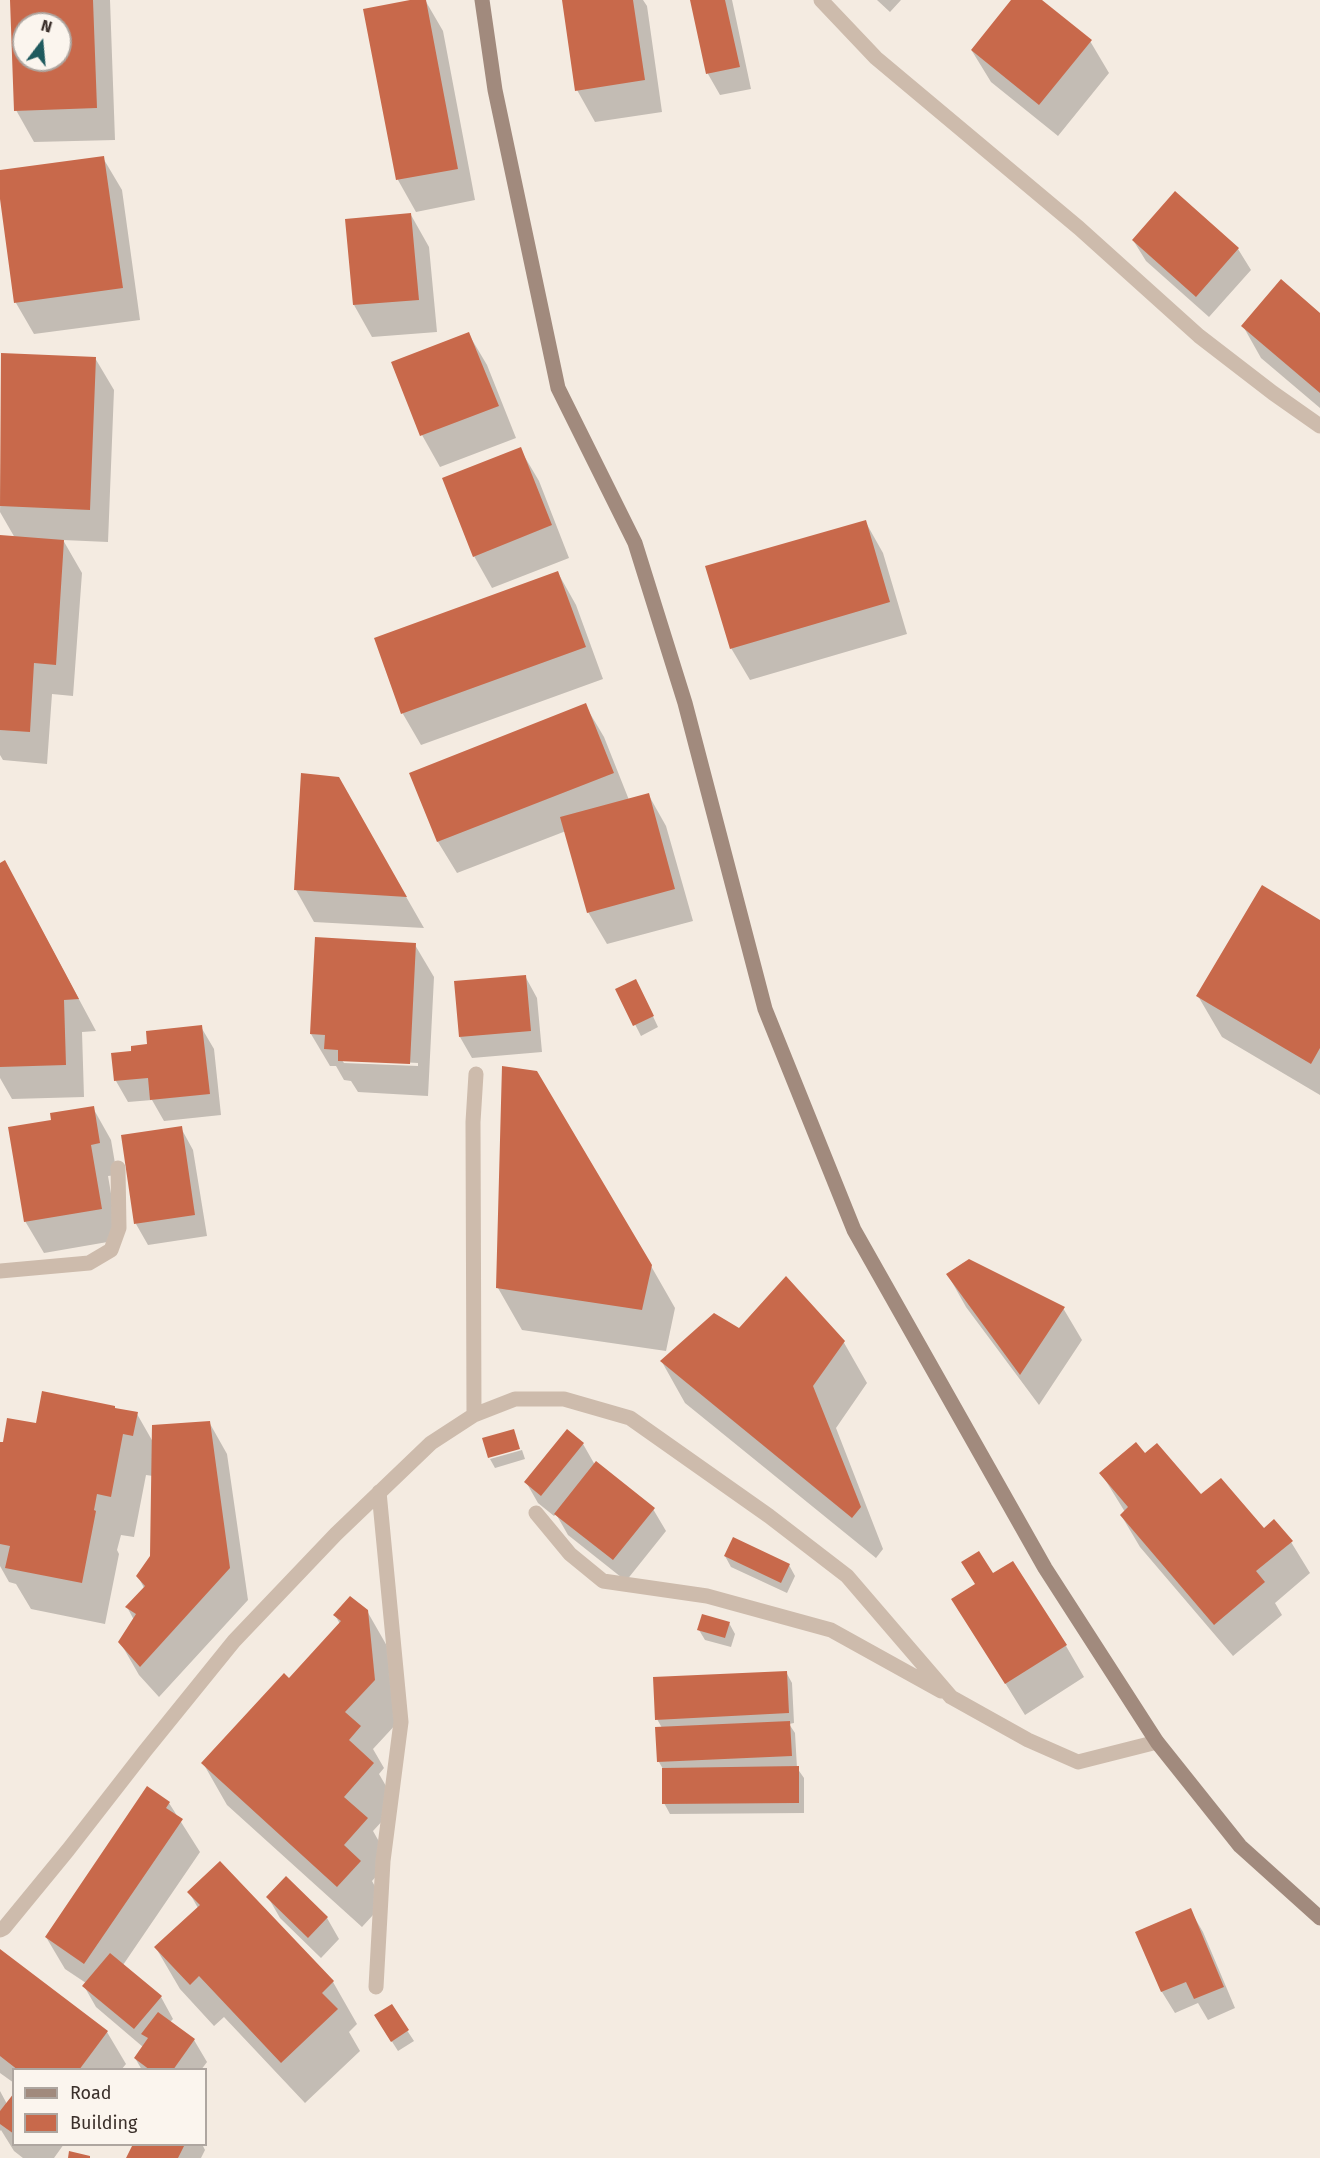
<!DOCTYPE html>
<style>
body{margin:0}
#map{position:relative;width:1320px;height:2158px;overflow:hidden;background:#f4ebe1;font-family:"Fira Sans",sans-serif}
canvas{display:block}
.legend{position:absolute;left:12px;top:2068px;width:195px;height:78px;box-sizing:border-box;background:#fbf5ee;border:2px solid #aea6a0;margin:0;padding:8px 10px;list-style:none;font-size:18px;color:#3b302b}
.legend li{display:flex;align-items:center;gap:12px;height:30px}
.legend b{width:30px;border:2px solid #aea6a0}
.north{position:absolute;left:12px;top:12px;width:60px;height:60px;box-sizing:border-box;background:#fbf5ee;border:2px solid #aea6a0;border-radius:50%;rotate:16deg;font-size:16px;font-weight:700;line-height:24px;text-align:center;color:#3b302b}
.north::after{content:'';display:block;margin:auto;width:21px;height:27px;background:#1f5a5e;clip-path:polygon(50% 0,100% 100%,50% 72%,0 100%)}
</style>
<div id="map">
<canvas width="1320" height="2158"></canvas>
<ul class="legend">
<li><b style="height:8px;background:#a18a7d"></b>Road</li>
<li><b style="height:16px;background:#c8694b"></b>Building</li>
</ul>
<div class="north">N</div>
</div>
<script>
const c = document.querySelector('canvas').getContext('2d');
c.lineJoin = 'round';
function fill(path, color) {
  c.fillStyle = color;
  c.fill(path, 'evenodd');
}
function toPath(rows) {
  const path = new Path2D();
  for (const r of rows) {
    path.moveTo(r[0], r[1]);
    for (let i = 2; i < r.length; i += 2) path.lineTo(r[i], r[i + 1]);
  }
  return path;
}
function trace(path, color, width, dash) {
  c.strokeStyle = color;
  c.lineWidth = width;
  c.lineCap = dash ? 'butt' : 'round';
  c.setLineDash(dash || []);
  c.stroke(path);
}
const shadow = toPath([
 [12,0,110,0,115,140,34,142,16,110],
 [24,24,60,24,60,60,24,60],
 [418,0,425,0,443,31,475,200,416,212,398,180,365,10],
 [563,0,643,0,647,6,662,112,595,122,577,90],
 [691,0,732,0,751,89,720,95,708,74],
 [877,0,901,0,890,12],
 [1013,0,1039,0,1090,41,1109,73,1058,136,991,82,972,51],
 [103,158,122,190,140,320,34,334,16,303,0,188,0,172],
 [411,215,429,247,437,332,372,337,354,305,346,220],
 [1133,240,1238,249,1251,270,1209,317,1146,261],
 [1320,315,1320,408,1261,358,1243,326],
 [468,333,487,365,516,438,440,467,422,435],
 [3,355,95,358,114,390,108,542,63,540,82,573,73,696,52,694,47,764,3,760,0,755,0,537,15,538,0,512],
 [520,449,539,481,569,558,492,588,474,556],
 [865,521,883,553,907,634,750,680,731,648],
 [558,573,576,605,603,679,421,745,403,714,375,639],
 [585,705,604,737,629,800,648,794,666,826,693,921,607,944,588,912,566,831,457,873,438,842,411,774],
 [338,778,424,928,314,922,296,890],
 [0,864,22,893,96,1031,82,1032,84,1097,12,1099,0,1078],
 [1320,922,1320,1095,1222,1037,1198,996],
 [415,945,434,977,428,1096,358,1092,351,1081,344,1080,336,1066,330,1066,311,1034],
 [341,1059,418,1063,418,1066,344,1063],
 [525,976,537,998,542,1052,472,1058,460,1037],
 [617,989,641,991,658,1027,641,1036],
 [201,1027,214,1049,221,1115,164,1121,152,1100,128,1102,116,1081,113,1055,133,1053],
 [93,1108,111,1140,117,1175,108,1176,119,1240,44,1253,25,1221,53,1121],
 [181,1128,193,1150,207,1236,148,1245,136,1224],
 [651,1266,675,1308,666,1351,522,1330,498,1288],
 [948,1275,1063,1308,1082,1340,1039,1405,966,1307],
 [739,1330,843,1341,867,1383,836,1428,883,1549,876,1558,685,1403,662,1362],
 [116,1409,137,1414,153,1442,209,1422,227,1454,248,1600,159,1697,139,1675,120,1642,134,1620,127,1607,144,1588,138,1576,152,1556,153,1476,146,1475,134,1537,121,1535,117,1550,119,1554,105,1624,31,1609,16,1584,9,1582,0,1566,0,1443,4,1444,37,1425],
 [583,1444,595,1465,653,1509,666,1531,626,1581,568,1535,556,1514,554,1516,538,1503,526,1482],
 [522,1450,525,1459,495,1468,490,1459],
 [1145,1455,1201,1496,1263,1530,1291,1542,1310,1573,1275,1603,1282,1615,1233,1656,1140,1547,1121,1515,1125,1512,1101,1473],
 [725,1556,789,1565,795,1576,787,1593,731,1567],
 [993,1575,1066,1646,1084,1677,1025,1715,953,1599],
 [367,1611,391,1653,398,1722,373,1749,384,1768,379,1774,397,1805,373,1831,390,1861,372,1881,384,1903,362,1927,227,1805,203,1763,289,1681,340,1624,335,1615],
 [729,1623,735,1634,731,1647,705,1640,699,1630],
 [786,1672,792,1683,794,1723,789,1724,795,1733,797,1768,804,1778,804,1813,670,1814,664,1803,663,1769,659,1762,662,1728,657,1719],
 [148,1789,169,1803,200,1852,123,1965,161,1997,173,2019,170,2022,194,2040,207,2062,201,2070,142,2070,135,2058,143,2047,96,2007,84,1986,86,1983,65,1969,46,1937],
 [220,1863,333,1982,357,2024,349,2032,360,2051,305,2103,224,2017,214,2026,180,1989,156,1948,198,1908,189,1892],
 [268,1897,327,1918,339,1939,321,1958,280,1918],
 [1190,1910,1203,1932,1235,2008,1208,2020,1198,2003,1175,2013,1162,1992,1137,1932],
 [0,1951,107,2032,126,2064,121,2070,14,2070,14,2083,0,2073],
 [391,2006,414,2041,398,2051,382,2026],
 [0,2091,7,2104,14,2096,14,2144,64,2144,54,2158,23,2158,14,2151,1,2130,0,2131],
 [134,2144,202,2144,205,2150,201,2158,127,2158]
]);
const building = toPath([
 [10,0,93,0,97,108,14,111],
 [24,24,60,24,60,60,24,60],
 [410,0,426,0,458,169,396,180,363,9],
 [562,0,633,0,645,80,575,91],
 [690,0,725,0,740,67,706,74],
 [1011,0,1042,0,1092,40,1039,105,971,50],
 [104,156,123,288,14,303,0,199,0,170],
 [1175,191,1239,248,1196,297,1132,240],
 [411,213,419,300,353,305,345,219],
 [1281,279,1320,313,1320,393,1241,326],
 [469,332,499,406,420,436,391,362],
 [1,353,96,357,90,510,0,506],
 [521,447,552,525,473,557,442,478],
 [866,520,890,602,730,649,705,566],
 [0,535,64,540,56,665,34,663,30,732,0,730],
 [558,571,586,647,401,714,374,638],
 [586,703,614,773,437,842,409,773],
 [301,773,339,777,407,897,294,890],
 [649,793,675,889,587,913,560,817],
 [5,860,79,999,64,1000,66,1065,0,1067,0,863],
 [1262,885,1320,920,1320,1048,1311,1064,1196,996],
 [315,937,416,943,410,1064,338,1061,338,1050,324,1049,325,1035,310,1034],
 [526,975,531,1031,459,1037,454,981],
 [636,979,654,1016,633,1026,615,989],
 [202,1025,210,1094,150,1100,148,1078,114,1081,111,1053,131,1051,131,1046,147,1044,146,1031],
 [502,1066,537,1071,652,1265,642,1310,496,1288],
 [94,1106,100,1143,91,1145,102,1209,24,1222,8,1127,51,1120,50,1113],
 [182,1126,195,1215,134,1224,121,1135],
 [969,1259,1065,1307,1020,1375,946,1274],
 [786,1276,845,1341,813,1386,861,1507,852,1518,660,1361,714,1313,739,1328],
 [42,1391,115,1406,115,1408,138,1412,133,1436,123,1434,111,1497,97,1494,94,1510,96,1511,82,1583,5,1568,10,1546,0,1544,0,1442,3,1442,7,1418,36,1423],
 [210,1421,230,1568,140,1667,118,1642,136,1614,125,1607,145,1586,136,1576,150,1556,152,1425],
 [514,1429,520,1449,488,1458,482,1438],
 [567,1429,584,1443,541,1496,524,1482],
 [1136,1442,1145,1453,1157,1443,1201,1494,1221,1478,1264,1528,1274,1519,1293,1541,1256,1571,1265,1582,1214,1625,1120,1515,1128,1507,1099,1473],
 [596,1461,655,1508,613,1560,554,1514],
 [733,1537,790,1564,781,1583,724,1556],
 [979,1551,993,1573,1013,1561,1067,1645,1005,1684,951,1599,975,1584,961,1562],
 [350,1596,368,1610,375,1680,345,1712,361,1726,349,1740,374,1763,344,1797,368,1818,344,1845,361,1861,337,1887,201,1763,284,1673,289,1678,341,1621,333,1615],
 [702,1614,730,1622,725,1638,697,1630],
 [787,1671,789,1713,655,1720,653,1677],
 [790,1721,792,1756,657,1762,655,1727],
 [799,1766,799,1803,662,1804,662,1768],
 [147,1786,170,1802,166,1808,183,1819,84,1964,45,1937],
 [220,1861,334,1981,322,1993,338,2009,281,2063,199,1976,190,1985,154,1947,200,1905,187,1892],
 [286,1876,328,1917,308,1938,266,1897],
 [1191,1908,1224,1987,1194,1999,1186,1982,1161,1992,1135,1932],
 [0,1949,108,2031,79,2070,18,2070,0,2056],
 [110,1953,162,1996,134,2029,82,1986],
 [392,2004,409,2030,391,2042,374,2015],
 [158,2012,195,2039,173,2070,150,2070,134,2058,148,2038,141,2034],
 [14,2093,14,2134,0,2124,0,2111],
 [133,2144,185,2144,178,2158,126,2158],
 [69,2151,90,2156,90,2158,68,2158]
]);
const street = toPath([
 [821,0,876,58,1079,228,1199,336,1273,393,1320,426],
 [0,1271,89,1263,111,1250,119,1228,118,1168],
 [474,1415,473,1122,476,1074],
 [536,1513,570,1554,603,1581,707,1596,831,1630,941,1691],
 [0,1930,4,1928,68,1850,145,1751,234,1641,336,1534,431,1443,474,1415,515,1399,564,1399,630,1418,769,1516,847,1576,951,1697,1028,1740,1078,1762,1157,1742],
 [376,1987,383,1861,401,1722,379,1492]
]);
const secondary = toPath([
 [482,0,495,90,558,388,635,543,685,703,765,1009,854,1230,1045,1568,1157,1742,1240,1846,1320,1918]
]);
fill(shadow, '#0003');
fill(building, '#c8694b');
trace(street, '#cdbbac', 15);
trace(secondary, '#a18a7d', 15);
</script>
